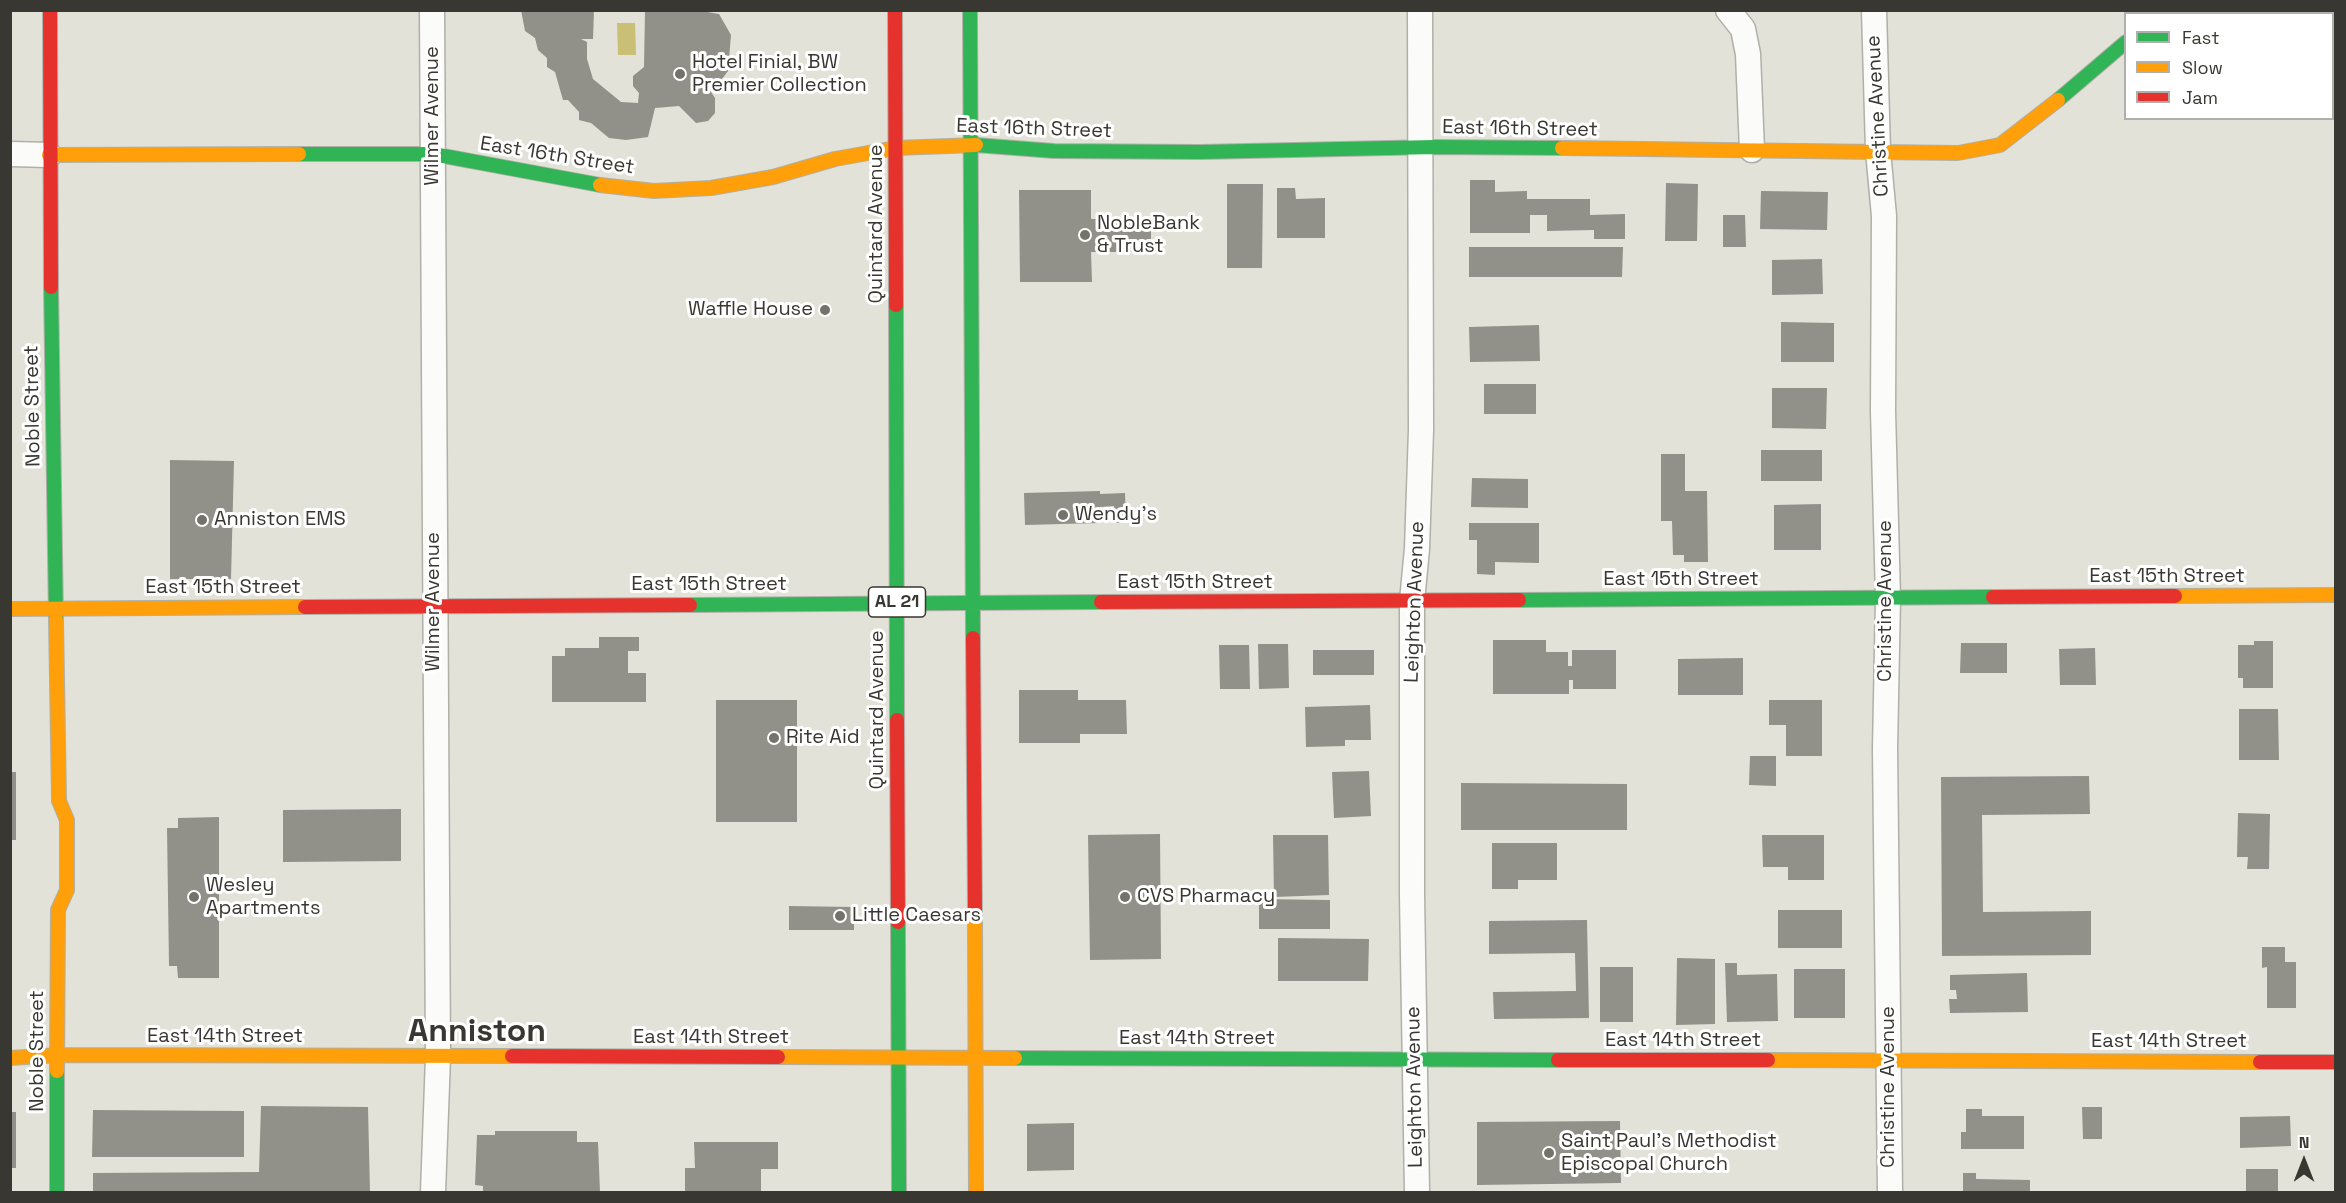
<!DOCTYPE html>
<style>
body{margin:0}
#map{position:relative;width:2346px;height:1203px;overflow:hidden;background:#e2e2d8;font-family:"Space Grotesk",sans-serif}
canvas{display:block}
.frame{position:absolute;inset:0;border:12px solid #383731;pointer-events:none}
.legend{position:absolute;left:2124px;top:12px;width:210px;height:108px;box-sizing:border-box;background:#fff;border:2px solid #afafad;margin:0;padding:8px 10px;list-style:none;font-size:18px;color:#383731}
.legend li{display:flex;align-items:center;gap:12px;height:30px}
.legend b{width:30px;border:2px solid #afafad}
.north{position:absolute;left:2274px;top:1131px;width:60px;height:60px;-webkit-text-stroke:4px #fff;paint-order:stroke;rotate:0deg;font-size:16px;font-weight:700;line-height:24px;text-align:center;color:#383731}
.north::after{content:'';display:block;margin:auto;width:21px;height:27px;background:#383731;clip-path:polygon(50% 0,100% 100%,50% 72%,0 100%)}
</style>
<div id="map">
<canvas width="2346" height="1203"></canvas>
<div class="frame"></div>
<ul class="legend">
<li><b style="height:8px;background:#30b455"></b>Fast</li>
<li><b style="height:8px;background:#ff9f0a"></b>Slow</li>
<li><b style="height:8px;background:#e5322d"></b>Jam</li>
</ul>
<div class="north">N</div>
</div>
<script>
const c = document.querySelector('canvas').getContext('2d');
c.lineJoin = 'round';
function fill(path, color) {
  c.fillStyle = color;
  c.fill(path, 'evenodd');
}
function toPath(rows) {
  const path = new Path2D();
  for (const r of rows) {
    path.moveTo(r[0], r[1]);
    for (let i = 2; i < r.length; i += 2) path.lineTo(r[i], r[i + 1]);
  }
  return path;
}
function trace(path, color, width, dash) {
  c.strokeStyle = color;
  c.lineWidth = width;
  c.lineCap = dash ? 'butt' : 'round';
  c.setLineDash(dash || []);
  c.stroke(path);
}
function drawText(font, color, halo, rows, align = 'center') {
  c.font = font + ' "Space Grotesk",sans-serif';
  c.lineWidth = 6;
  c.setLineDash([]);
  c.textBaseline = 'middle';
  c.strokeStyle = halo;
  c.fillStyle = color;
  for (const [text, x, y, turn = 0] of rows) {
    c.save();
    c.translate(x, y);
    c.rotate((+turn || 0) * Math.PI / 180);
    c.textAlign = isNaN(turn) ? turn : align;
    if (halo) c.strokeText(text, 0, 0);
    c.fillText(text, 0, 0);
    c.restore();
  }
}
const water = toPath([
 [617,23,635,23,636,55,618,55]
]);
const building = toPath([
 [521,10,594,10,593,39,581,39,587,42,587,59,593,79,621,102,638,103,639,93,633,86,633,76,644,67,645,11,696,10,719,14,731,35,728,71,722,79,708,79,709,89,715,98,715,113,708,121,696,123,679,106,655,108,648,137,626,140,609,138,591,123,579,120,579,112,568,100,563,100,555,72,547,67,547,58,538,50,535,38,525,31],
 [1470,180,1495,180,1495,192,1527,191,1527,199,1590,199,1590,215,1625,214,1625,239,1594,239,1594,230,1547,231,1547,215,1530,215,1530,233,1470,233],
 [1666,183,1698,184,1697,241,1665,241],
 [1227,184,1263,184,1262,268,1227,268],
 [1277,188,1295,188,1296,199,1325,198,1325,238,1277,238],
 [1019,190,1091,190,1091,219,1151,218,1151,252,1091,252,1092,282,1020,282],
 [1761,191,1828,192,1827,230,1760,229],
 [1723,215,1745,215,1746,247,1723,247],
 [1469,247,1623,247,1622,277,1469,277],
 [1822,259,1823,294,1772,295,1772,260],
 [1781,322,1834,323,1834,362,1781,362],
 [1539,325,1540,361,1470,362,1469,327],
 [1484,384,1536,384,1536,414,1484,414],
 [1772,388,1827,388,1826,429,1772,428],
 [1761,450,1822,450,1822,481,1761,481],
 [1661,454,1685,454,1685,491,1707,491,1708,562,1684,562,1684,555,1673,555,1672,521,1661,521],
 [170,460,234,461,231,579,170,579],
 [1472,478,1528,479,1528,508,1471,507],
 [1100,491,1100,494,1125,493,1126,522,1115,523,1114,506,1100,507,1100,523,1025,525,1024,493],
 [1821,504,1821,550,1774,550,1774,505],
 [1469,523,1539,523,1539,563,1495,562,1495,575,1477,574,1477,540,1469,540],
 [599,637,639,637,639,651,628,651,628,673,646,673,646,702,552,702,552,656,565,656,565,648,599,648],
 [1493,640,1546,640,1546,652,1568,652,1568,666,1572,666,1572,650,1616,650,1616,689,1573,689,1573,680,1569,680,1569,694,1493,694],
 [2254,641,2273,641,2273,688,2243,688,2243,678,2238,678,2238,645,2254,645],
 [1961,643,2007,643,2007,673,1960,673],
 [1258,644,1288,644,1289,688,1259,689],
 [1219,645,1249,645,1250,689,1220,689],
 [2095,648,2096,685,2060,685,2059,649],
 [1313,650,1374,650,1374,675,1313,675],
 [1743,658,1743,695,1678,695,1678,659],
 [1019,690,1078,690,1078,700,1126,700,1127,734,1080,734,1080,743,1019,743],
 [716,700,797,700,797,822,716,822],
 [1769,700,1822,700,1822,756,1786,756,1786,725,1769,725],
 [1370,705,1371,740,1345,740,1345,746,1306,747,1305,707],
 [2239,709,2278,709,2279,760,2239,760],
 [1750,756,1776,756,1776,786,1749,785],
 [1369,771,1371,816,1334,818,1332,772],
 [10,772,16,772,16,840,10,840],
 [2089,776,2090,814,1982,815,1983,912,2091,911,2091,955,1942,956,1941,777],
 [1461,783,1627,784,1627,830,1461,830],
 [401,809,401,861,283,862,283,810],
 [2238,813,2270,814,2269,869,2247,869,2248,857,2237,857],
 [219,817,219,978,178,978,177,966,169,966,167,828,178,828,178,818],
 [1160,834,1161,959,1090,960,1088,835],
 [1273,835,1328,835,1329,895,1274,897],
 [1762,835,1824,835,1824,880,1788,880,1788,867,1763,867],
 [1492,843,1557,843,1557,880,1518,880,1518,889,1492,889],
 [1259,899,1330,900,1330,929,1259,929],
 [789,906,854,907,854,930,789,930],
 [1778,910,1842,910,1842,948,1778,948],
 [1587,920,1589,1018,1494,1019,1493,992,1576,991,1575,953,1489,954,1489,921],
 [1278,938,1369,939,1368,981,1278,981],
 [2262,947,2285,947,2285,962,2296,962,2296,1008,2267,1008,2267,967,2262,968],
 [1677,958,1715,959,1715,1024,1676,1025],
 [1725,963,1737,963,1737,975,1777,974,1778,1021,1727,1022],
 [1600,967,1633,967,1633,1022,1600,1022],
 [1794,969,1845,969,1845,1018,1794,1018],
 [2027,973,2028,1012,1950,1013,1949,999,1957,999,1956,990,1950,990,1950,975],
 [261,1106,368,1107,370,1192,93,1192,93,1173,259,1172],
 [2082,1107,2102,1107,2102,1139,2083,1139],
 [1966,1109,1982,1109,1982,1116,2024,1116,2024,1149,1961,1149,1961,1132,1966,1132],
 [93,1110,244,1111,244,1157,92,1157],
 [10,1112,16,1112,16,1168,10,1168],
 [2290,1116,2291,1146,2240,1148,2240,1117],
 [1620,1121,1621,1183,1477,1185,1477,1122],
 [1074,1123,1074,1170,1027,1171,1027,1124],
 [495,1131,577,1131,577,1142,598,1142,600,1192,483,1192,483,1186,475,1185,477,1135,495,1135],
 [694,1142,778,1142,778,1169,761,1169,761,1192,685,1192,685,1168,695,1168],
 [2246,1169,2278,1169,2278,1192,2246,1192],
 [1963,1173,1976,1173,1976,1179,2030,1180,2030,1192,1963,1192]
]);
const street = toPath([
 [432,10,438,1057,433,1192],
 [1728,10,1743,29,1748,54,1752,150],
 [1874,10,1878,151,1884,216,1883,411,1888,598,1885,749,1890,1192],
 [10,154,49,155],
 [1417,1192,1412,895,1412,601,1417,549,1421,430,1420,10]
]);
const fast = toPath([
 [970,10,973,638],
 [2161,14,2164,10],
 [2058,100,2126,42],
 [976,145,1054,151,1200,152,1435,147,1562,148],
 [299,154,433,154,600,185],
 [51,287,56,619],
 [896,305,897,720],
 [1519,600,1993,597],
 [690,605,1101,602],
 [898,922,899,1192],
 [1015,1058,1558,1060],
 [57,1071,57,1192]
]);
const slow = toPath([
 [1562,148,1958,153,2000,145,2058,100],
 [49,155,299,154],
 [600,185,654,191,711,188,773,177,835,159,896,148,976,145],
 [2175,596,2336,595],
 [10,609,305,607],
 [56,619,59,801,67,820,67,890,58,910,57,1071],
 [975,914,976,1192],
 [778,1057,1015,1058],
 [10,1058,58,1055,512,1056],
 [1768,1060,2260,1062]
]);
const jam = toPath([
 [50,10,51,287],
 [895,10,896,305],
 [1993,597,2175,596],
 [1101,602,1519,600],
 [305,607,690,605],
 [973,638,975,914],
 [897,720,898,922],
 [512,1056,778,1057],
 [1558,1060,1768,1060],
 [2260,1062,2336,1062]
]);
const markers = [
 [680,74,6,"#74736b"],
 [1085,235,6,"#74736b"],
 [825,310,6,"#74736b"],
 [1063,515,6,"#74736b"],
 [202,520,6,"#74736b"],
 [774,738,6,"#74736b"],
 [194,897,6,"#74736b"],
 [1125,897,6,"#74736b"],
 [840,916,6,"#74736b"],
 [1549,1153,6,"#74736b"]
];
const shields = [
 [897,602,57]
];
const shieldNames = [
 ["AL 21",897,602]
];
const poiNames = [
 ["Hotel Finial, BW",692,63],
 ["Premier Collection",692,86],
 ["NobleBank",1097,224],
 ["& Trust",1097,247],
 ["Waffle House",813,310,"right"],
 ["Wendy's",1075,515],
 ["Anniston EMS",214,520],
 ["Rite Aid",786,738],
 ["Wesley",206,886],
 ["Apartments",206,909],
 ["CVS Pharmacy",1137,897],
 ["Little Caesars",852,916],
 ["Saint Paul's Methodist",1561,1142],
 ["Episcopal Church",1561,1165]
];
const streetNames = [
 ["Wilmer Avenue",433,116,-90],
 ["Christine Avenue",1878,116,-93],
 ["East 16th Street",1034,129,2],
 ["East 16th Street",1520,129,1],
 ["East 16th Street",557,156,9],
 ["Quintard Avenue",877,224,-90],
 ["Noble Street",33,406,-91],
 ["East 15th Street",2167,577],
 ["East 15th Street",1681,580],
 ["East 15th Street",1195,583],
 ["East 15th Street",709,585],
 ["East 15th Street",223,588],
 ["Christine Avenue",1886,601,-90],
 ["Wilmer Avenue",434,602,-90],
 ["Leighton Avenue",1415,602,-88],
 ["Quintard Avenue",878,710,-90],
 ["East 14th Street",225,1037],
 ["East 14th Street",711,1038],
 ["East 14th Street",1197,1039],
 ["East 14th Street",1683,1041],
 ["East 14th Street",2169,1042],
 ["Noble Street",38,1051,-90],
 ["Leighton Avenue",1415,1087,-91],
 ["Christine Avenue",1889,1087,-90]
];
const townNames = [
 ["Anniston",477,1032]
];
fill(water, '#c9c076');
fill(building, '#919189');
trace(street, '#b0b0a9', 27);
trace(fast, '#b0b0a9', 16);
trace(slow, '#b0b0a9', 16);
trace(jam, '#b0b0a9', 16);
trace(street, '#fbfbf9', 24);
trace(fast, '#30b455', 14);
trace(slow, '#ff9f0a', 14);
trace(jam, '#e5322d', 14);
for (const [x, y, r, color] of markers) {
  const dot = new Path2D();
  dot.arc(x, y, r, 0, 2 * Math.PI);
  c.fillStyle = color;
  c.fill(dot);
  trace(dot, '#fff', 2);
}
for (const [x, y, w] of shields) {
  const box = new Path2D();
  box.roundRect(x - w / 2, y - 15, w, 30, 4.5);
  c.fillStyle = '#fff';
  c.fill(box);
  trace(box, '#383731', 1.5);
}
drawText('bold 18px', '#383731', null, shieldNames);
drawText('20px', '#383731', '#fff', poiNames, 'left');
drawText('20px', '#383731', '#fff', streetNames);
drawText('bold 32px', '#383731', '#fff', townNames);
</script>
